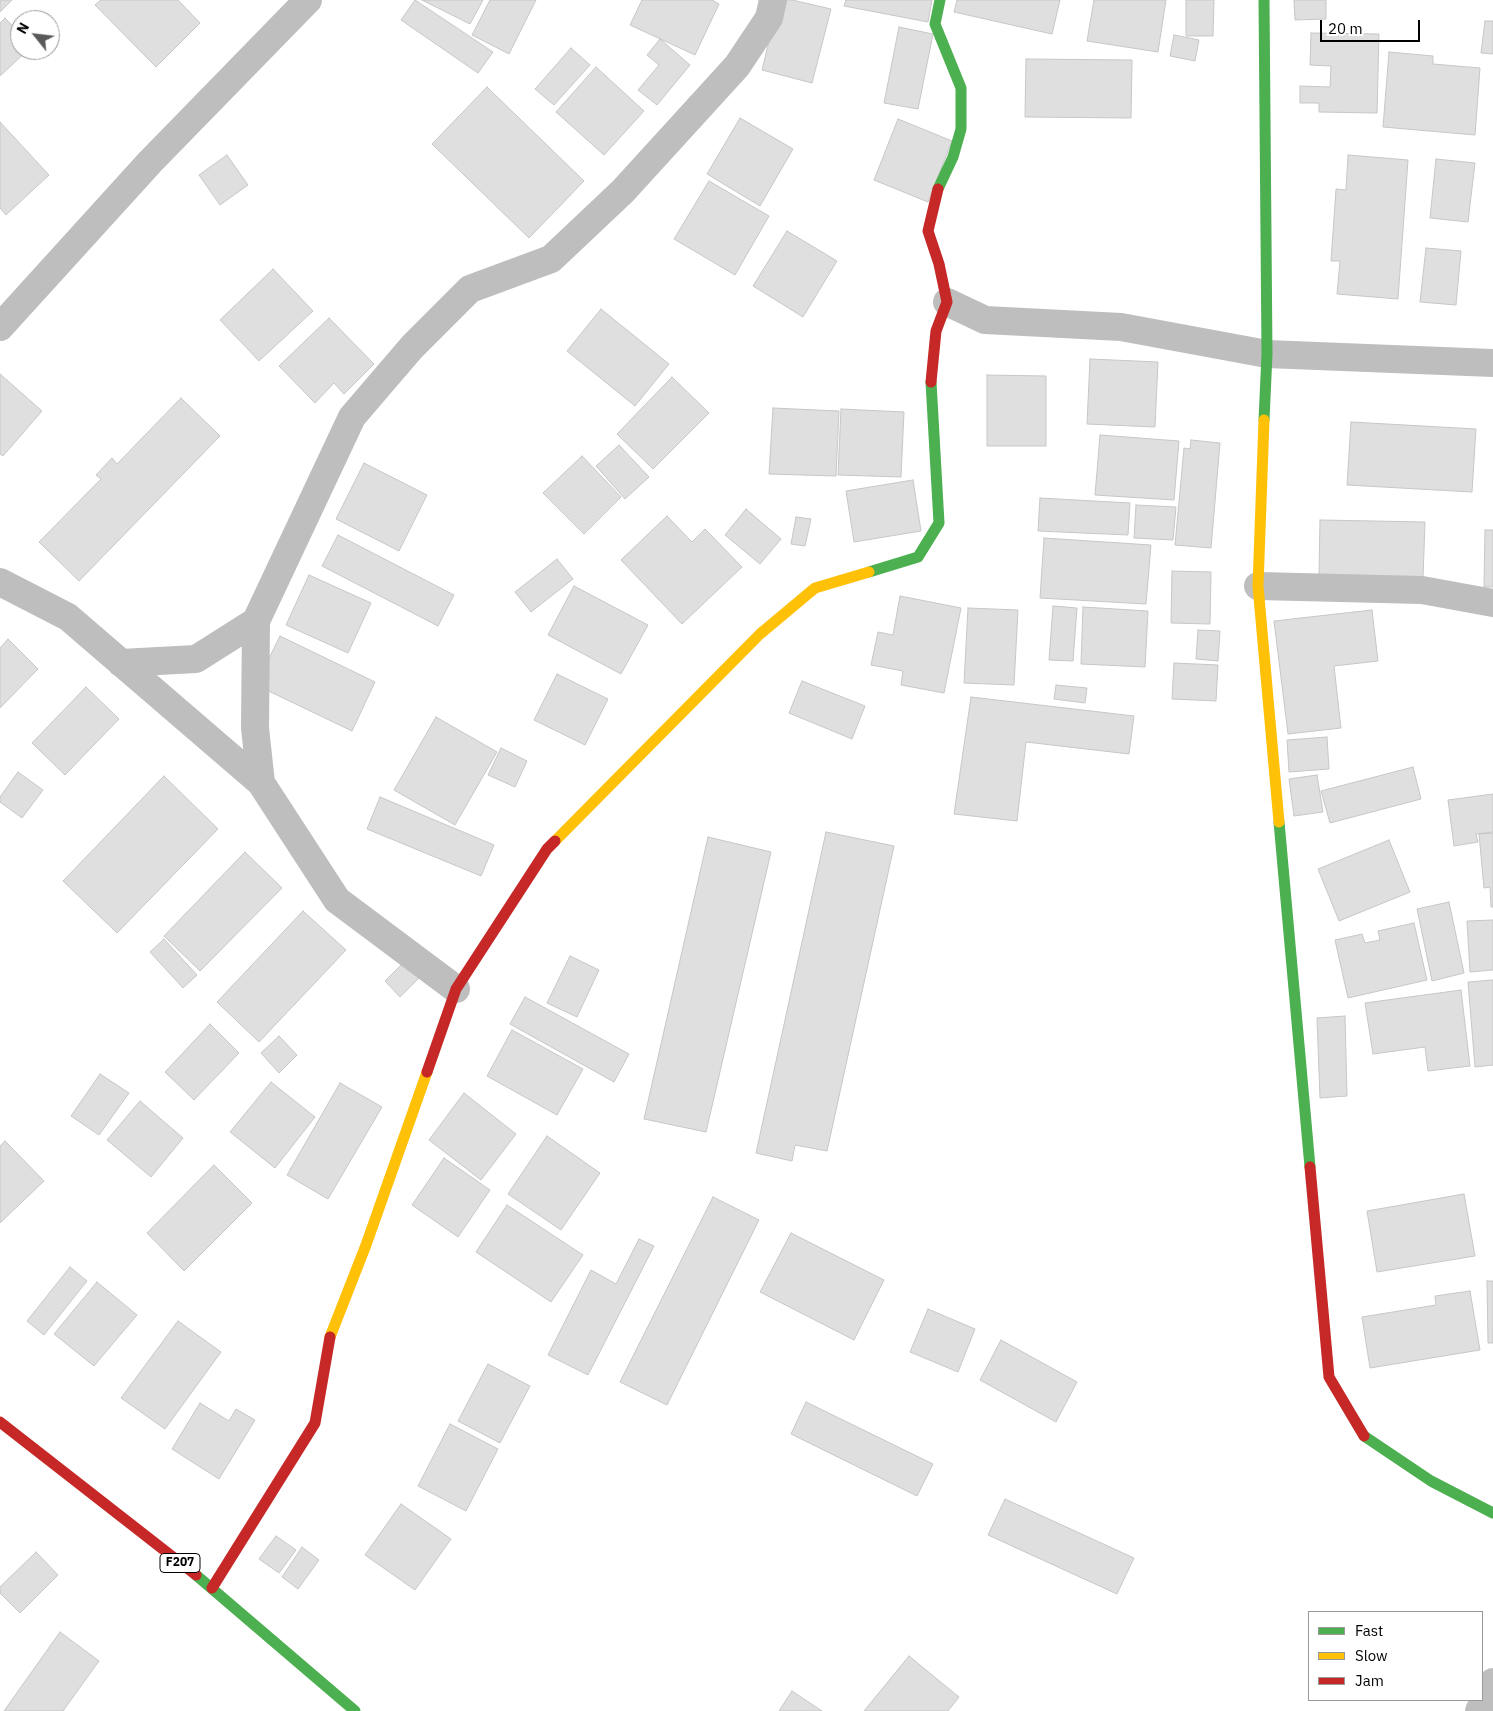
<!DOCTYPE html>
<style>
body{margin:0}
#map{position:relative;width:1493px;height:1711px;overflow:hidden;background:#fff;font-family:"IBM Plex Sans",sans-serif}
canvas{display:block}
.legend{position:absolute;left:1308px;top:1611px;width:175px;height:90px;box-sizing:border-box;background:#fff;border:1px solid #999;margin:0;padding:6px 9px;list-style:none;font-size:15px;color:#000}
.legend li{display:flex;align-items:center;gap:10px;height:25px}
.legend b{width:25px;border:1px solid #999}
.north{position:absolute;left:10px;top:10px;width:50px;height:50px;box-sizing:border-box;background:#fff;border:1px solid #999;border-radius:50%;rotate:299deg;font-size:14px;font-weight:700;line-height:20px;text-align:center;color:#000}
.north::after{content:'';display:block;margin:auto;width:18px;height:22px;background:#595959;clip-path:polygon(50% 0,100% 100%,50% 72%,0 100%)}
.scale{position:absolute;left:1320px;top:20px;width:100px;height:22px;box-sizing:border-box;border:2px solid #000;border-top:0;padding-left:6px;font-size:15px;line-height:18px;white-space:nowrap;color:#000;-webkit-text-stroke:4px #fff;paint-order:stroke}
</style>
<div id="map">
<canvas width="1493" height="1711"></canvas>
<ul class="legend">
<li><b style="height:6px;background:#4caf50"></b>Fast</li>
<li><b style="height:6px;background:#ffc107"></b>Slow</li>
<li><b style="height:6px;background:#c62828"></b>Jam</li>
</ul>
<div class="north">N</div>
<div class="scale">20 m</div>
</div>
<script>
const c = document.querySelector('canvas').getContext('2d');
c.lineJoin = 'round';
function fill(path, color) {
  c.fillStyle = color;
  c.fill(path, 'evenodd');
}
function toPath(rows) {
  const path = new Path2D();
  for (const r of rows) {
    path.moveTo(r[0], r[1]);
    for (let i = 2; i < r.length; i += 2) path.lineTo(r[i], r[i + 1]);
  }
  return path;
}
function trace(path, color, width, dash) {
  c.strokeStyle = color;
  c.lineWidth = width;
  c.lineCap = dash ? 'butt' : 'round';
  c.setLineDash(dash || []);
  c.stroke(path);
}
function drawText(font, color, halo, rows, align = 'center') {
  c.font = font + ' "IBM Plex Sans",sans-serif';
  c.lineWidth = 4;
  c.setLineDash([]);
  c.textBaseline = 'middle';
  c.strokeStyle = halo;
  c.fillStyle = color;
  for (const [text, x, y, turn = 0] of rows) {
    c.save();
    c.translate(x, y);
    c.rotate((+turn || 0) * Math.PI / 180);
    c.textAlign = isNaN(turn) ? turn : align;
    if (halo) c.strokeText(text, 0, 0);
    c.fillText(text, 0, 0);
    c.restore();
  }
}
const building = toPath([
 [0,0,12,0,0,12,0,0],
 [101,0,178,0,200,23,156,67,95,5,101,0],
 [415,0,493,52,478,73,401,20,415,0],
 [422,0,483,0,470,24,422,0],
 [490,0,536,0,509,54,472,35,490,0],
 [642,0,712,0,719,4,695,55,630,25,642,0],
 [779,0,792,0,831,9,812,83,762,70,779,0],
 [846,0,932,0,928,22,844,6,846,0],
 [957,0,1060,0,1052,34,954,12,957,0],
 [1094,0,1166,0,1158,52,1087,41,1094,0],
 [1186,0,1214,0,1213,36,1186,36,1186,0],
 [1294,0,1326,0,1326,19,1295,20,1294,0],
 [5,18,20,34,20,50,28,50,0,76,0,23,5,18],
 [1485,21,1493,21,1493,54,1481,53,1485,21],
 [899,27,933,34,918,109,884,103,899,27],
 [1311,33,1379,34,1377,113,1319,112,1319,103,1300,103,1300,86,1330,87,1331,66,1310,65,1311,33],
 [1174,35,1199,40,1195,61,1170,56,1174,35],
 [660,39,690,65,657,105,638,90,659,65,647,55,660,39],
 [571,48,590,65,554,105,535,89,571,48],
 [1389,52,1433,56,1433,64,1480,68,1475,135,1383,127,1389,52],
 [1026,59,1132,60,1131,118,1025,117,1026,59],
 [596,67,644,111,604,155,556,112,596,67],
 [487,87,584,181,529,238,432,144,487,87],
 [740,118,793,149,760,206,707,174,740,118],
 [898,119,952,141,928,202,874,180,898,119],
 [0,122,49,175,6,215,0,208,0,122],
 [227,155,248,185,220,205,199,175,227,155],
 [1348,155,1408,160,1398,299,1337,294,1340,261,1331,261,1336,189,1346,190,1348,155],
 [1436,159,1475,163,1468,222,1430,218,1436,159],
 [709,181,769,216,735,275,674,239,709,181],
 [787,231,837,261,803,317,753,286,787,231],
 [1426,248,1461,251,1456,305,1420,302,1426,248],
 [273,269,313,311,259,361,220,320,273,269],
 [601,309,669,364,635,406,567,351,601,309],
 [329,318,374,364,344,394,334,383,315,403,279,366,329,318],
 [1090,359,1158,362,1155,427,1087,424,1090,359],
 [0,374,42,411,3,456,0,454,0,374],
 [987,375,1046,376,1046,446,987,446,987,375],
 [672,377,709,413,653,469,617,434,672,377],
 [181,398,220,436,79,581,39,542,101,479,96,475,112,458,117,464,181,398],
 [773,408,839,411,836,476,769,474,773,408],
 [841,409,904,412,901,477,838,475,841,409],
 [1351,422,1476,429,1472,492,1347,485,1351,422],
 [1100,435,1179,441,1174,500,1095,495,1100,435],
 [1191,440,1220,443,1211,548,1175,545,1184,448,1190,449,1191,440],
 [619,445,649,477,625,499,596,466,619,445],
 [582,456,621,497,584,534,543,493,582,456],
 [364,463,427,495,399,551,336,519,364,463],
 [913,480,921,531,854,542,846,491,913,480],
 [1040,498,1130,503,1128,535,1038,531,1040,498],
 [1136,505,1176,507,1173,540,1134,538,1136,505],
 [746,509,781,539,760,564,725,535,746,509],
 [667,516,692,542,705,529,742,567,682,624,621,560,667,516],
 [796,517,811,519,805,546,791,544,796,517],
 [1320,520,1425,522,1423,578,1319,576,1320,520],
 [1485,530,1493,530,1493,587,1484,587,1485,530],
 [338,535,454,595,438,626,322,566,338,535],
 [1044,538,1151,545,1146,604,1040,598,1044,538],
 [557,559,573,579,531,612,515,592,557,559],
 [1172,571,1211,572,1210,624,1171,623,1172,571],
 [309,575,371,603,348,653,286,625,309,575],
 [574,586,648,625,621,674,548,635,574,586],
 [900,596,961,608,944,693,901,685,903,671,871,665,878,632,893,635,900,596],
 [1053,606,1077,608,1073,661,1049,660,1053,606],
 [1083,607,1148,611,1145,667,1081,664,1083,607],
 [968,608,1018,610,1014,685,964,683,968,608],
 [1372,610,1378,661,1334,666,1341,728,1288,734,1274,621,1372,610],
 [1198,630,1220,631,1218,661,1196,659,1198,630],
 [280,636,375,682,352,731,256,685,280,636],
 [8,639,38,669,0,708,0,648,8,639],
 [1174,663,1218,665,1216,701,1172,699,1174,663],
 [557,674,608,699,585,745,534,720,557,674],
 [802,681,865,706,852,739,789,713,802,681],
 [1056,685,1087,688,1085,703,1054,699,1056,685],
 [86,687,119,719,65,775,32,743,86,687],
 [971,697,1134,716,1129,754,1026,742,1017,821,954,814,971,697],
 [436,717,497,752,455,825,394,790,436,717],
 [1327,737,1329,769,1289,772,1287,740,1327,737],
 [501,748,527,761,515,787,488,775,501,748],
 [1413,767,1421,799,1330,823,1321,791,1413,767],
 [18,772,43,790,22,818,0,802,0,797,18,772],
 [1317,775,1323,812,1294,816,1289,779,1317,775],
 [164,776,218,829,117,933,63,881,164,776],
 [1493,794,1493,832,1476,834,1478,842,1454,846,1448,800,1493,794],
 [380,797,494,845,481,876,367,829,380,797],
 [826,832,894,846,827,1151,795,1145,792,1161,756,1153,826,832],
 [1493,833,1493,907,1491,907,1490,887,1484,888,1479,834,1493,833],
 [708,837,771,852,706,1132,644,1119,708,837],
 [1389,840,1410,892,1339,921,1318,869,1389,840],
 [245,852,282,888,200,971,164,936,245,852],
 [1449,902,1464,973,1432,981,1417,909,1449,902],
 [303,911,346,950,259,1042,217,1002,303,911],
 [1493,920,1493,970,1470,972,1467,921,1493,920],
 [1414,923,1427,980,1348,998,1335,940,1362,934,1365,943,1380,940,1378,931,1414,923],
 [164,939,197,975,183,988,150,952,164,939],
 [410,956,426,971,400,997,385,981,410,956],
 [570,956,599,970,577,1017,547,1003,570,956],
 [1493,980,1493,1065,1475,1067,1468,982,1493,980],
 [1461,990,1470,1066,1428,1071,1425,1047,1373,1054,1365,1003,1461,990],
 [525,997,629,1054,614,1082,510,1024,525,997],
 [1345,1016,1347,1096,1320,1098,1317,1018,1345,1016],
 [210,1024,239,1053,194,1100,165,1072,210,1024],
 [512,1030,583,1069,557,1115,487,1076,512,1030],
 [279,1036,297,1055,279,1073,261,1053,279,1036],
 [100,1074,129,1093,99,1135,71,1116,100,1074],
 [271,1082,315,1117,275,1168,230,1132,271,1082],
 [340,1083,382,1107,328,1199,287,1175,340,1083],
 [464,1093,516,1134,481,1180,429,1140,464,1093],
 [140,1101,183,1138,151,1177,107,1140,140,1101],
 [547,1136,600,1173,561,1230,508,1194,547,1136],
 [5,1141,44,1181,0,1223,0,1146,5,1141],
 [444,1158,490,1190,458,1237,412,1205,444,1158],
 [214,1165,252,1203,184,1271,147,1233,214,1165],
 [1464,1194,1475,1256,1377,1272,1367,1211,1464,1194],
 [713,1197,759,1220,667,1405,620,1382,713,1197],
 [507,1205,583,1255,551,1302,476,1252,507,1205],
 [791,1233,884,1280,854,1340,760,1292,791,1233],
 [639,1239,654,1246,588,1375,548,1355,591,1270,616,1284,639,1239],
 [70,1267,87,1281,44,1335,27,1321,70,1267],
 [1487,1281,1493,1281,1493,1343,1488,1343,1487,1281],
 [97,1282,137,1315,94,1366,54,1334,97,1282],
 [1470,1291,1480,1350,1370,1368,1362,1317,1436,1305,1435,1296,1470,1291],
 [928,1309,975,1329,958,1372,910,1352,928,1309],
 [178,1321,221,1352,165,1429,121,1398,178,1321],
 [1001,1340,1077,1382,1056,1422,980,1380,1001,1340],
 [488,1364,530,1386,500,1443,458,1421,488,1364],
 [806,1402,933,1464,917,1496,791,1434,806,1402],
 [200,1403,229,1421,236,1409,255,1420,219,1479,172,1449,200,1403],
 [450,1424,498,1449,466,1511,418,1486,450,1424],
 [1005,1499,1134,1558,1117,1594,988,1535,1005,1499],
 [401,1504,451,1539,415,1590,365,1555,401,1504],
 [276,1536,296,1550,279,1573,259,1559,276,1536],
 [302,1547,319,1560,298,1589,282,1577,302,1547],
 [36,1552,58,1575,20,1613,0,1593,0,1587,36,1552],
 [60,1632,99,1661,63,1711,4,1711,60,1632],
 [909,1656,959,1697,948,1711,864,1711,909,1656],
 [792,1691,822,1711,779,1711,792,1691]
]);
const street = toPath([
 [947,302,985,320,1121,327,1267,354,1493,363],
 [0,327,150,162,308,0],
 [0,582,68,617,261,783,337,900,456,989],
 [1258,586,1422,590,1493,603],
 [121,663,196,659,256,621],
 [261,783,255,728,256,621,352,417,412,347,470,289,551,259,623,191,737,66,769,18,773,0],
 [1479,1711,1493,1682]
]);
const fast = toPath([
 [1264,0,1267,354,1264,420],
 [938,189,953,157,961,129,961,88,935,24,940,0],
 [869,572,918,557,939,523,931,382],
 [1279,822,1310,1167],
 [1364,1436,1431,1481,1493,1513],
 [196,1575,355,1711]
]);
const slow = toPath([
 [1264,420,1258,586,1279,822],
 [555,841,760,634,815,588,869,572],
 [330,1337,366,1245,427,1072]
]);
const jam = toPath([
 [931,382,936,331,947,302,939,264,928,231,938,189],
 [427,1072,456,989,547,849,555,841],
 [1310,1167,1329,1377,1364,1436],
 [0,1422,196,1575],
 [212,1588,315,1423,330,1337]
]);
const shields = [
 [180,1563,40]
];
const shieldNames = [
 ["F207",180,1563]
];
fill(building, '#dfdfdf');
trace(building, '#c7c7c7', 1);
trace(street, '#bebebe', 28);
trace(fast, '#4caf50', 11);
trace(slow, '#ffc107', 11);
trace(jam, '#c62828', 11);
for (const [x, y, w] of shields) {
  const box = new Path2D();
  box.roundRect(x - w / 2, y - 9.5, w, 19, 4);
  c.fillStyle = '#fff';
  c.fill(box);
  trace(box, '#000', 1);
}
drawText('bold 12px', '#000', null, shieldNames);
</script>
